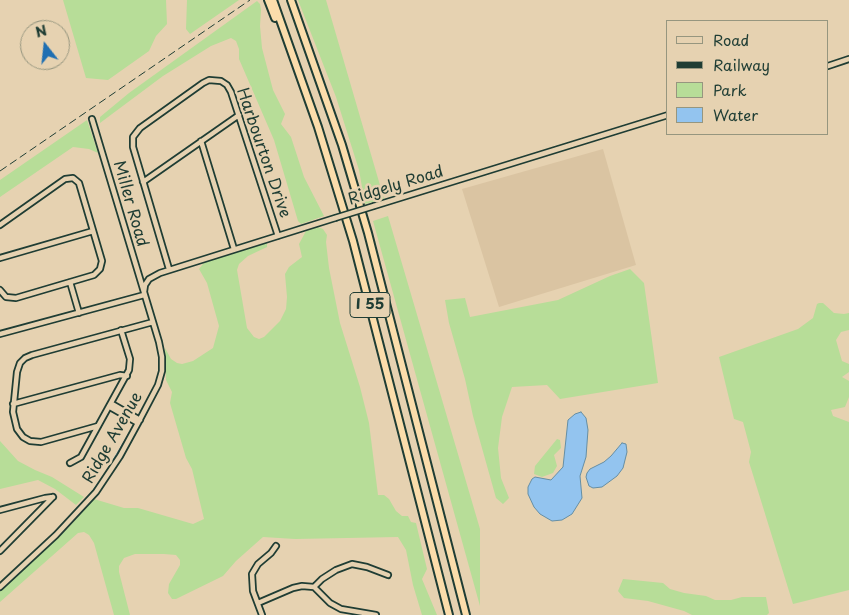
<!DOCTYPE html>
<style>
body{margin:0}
#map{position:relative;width:849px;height:615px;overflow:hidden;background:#e6d2b1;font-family:"Playpen Sans",sans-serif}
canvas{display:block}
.legend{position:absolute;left:666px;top:20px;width:162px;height:115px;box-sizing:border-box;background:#e6d2b1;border:1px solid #96967f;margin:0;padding:6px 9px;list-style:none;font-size:15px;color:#1f3d34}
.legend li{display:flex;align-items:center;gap:10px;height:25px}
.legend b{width:25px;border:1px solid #96967f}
.north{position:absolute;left:20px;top:20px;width:50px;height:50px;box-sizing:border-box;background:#e6d2b1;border:1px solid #96967f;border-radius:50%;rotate:344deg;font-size:14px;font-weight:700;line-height:20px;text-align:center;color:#1f3d34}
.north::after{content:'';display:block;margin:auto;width:18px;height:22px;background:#1f6fb2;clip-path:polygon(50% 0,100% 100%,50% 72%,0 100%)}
</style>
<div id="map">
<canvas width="849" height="615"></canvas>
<ul class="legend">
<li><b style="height:6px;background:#e6d2b1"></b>Road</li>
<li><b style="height:6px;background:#1f3d34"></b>Railway</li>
<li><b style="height:14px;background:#b7dd98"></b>Park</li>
<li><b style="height:14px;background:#93c4ef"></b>Water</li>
</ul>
<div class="north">N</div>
</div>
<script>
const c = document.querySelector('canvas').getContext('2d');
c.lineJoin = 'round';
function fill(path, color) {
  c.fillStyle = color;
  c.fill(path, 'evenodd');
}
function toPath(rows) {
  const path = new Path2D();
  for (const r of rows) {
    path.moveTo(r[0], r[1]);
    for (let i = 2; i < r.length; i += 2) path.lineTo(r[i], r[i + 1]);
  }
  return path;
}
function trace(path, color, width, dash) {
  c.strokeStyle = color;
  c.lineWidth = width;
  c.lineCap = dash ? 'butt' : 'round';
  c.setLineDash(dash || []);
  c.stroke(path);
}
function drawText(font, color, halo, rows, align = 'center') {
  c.font = font + ' "Playpen Sans",sans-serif';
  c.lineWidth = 5;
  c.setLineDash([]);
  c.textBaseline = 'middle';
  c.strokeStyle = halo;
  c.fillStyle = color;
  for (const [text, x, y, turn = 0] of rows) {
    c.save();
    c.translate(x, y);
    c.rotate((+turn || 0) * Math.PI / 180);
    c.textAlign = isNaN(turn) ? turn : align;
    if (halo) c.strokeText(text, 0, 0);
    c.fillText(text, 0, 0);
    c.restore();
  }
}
const built = toPath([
 [603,149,636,265,499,307,462,189]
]);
const green = toPath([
 [63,0,166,0,167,24,156,36,149,51,108,80,86,78],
 [187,0,239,0,190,34,186,29],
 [298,0,326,0,384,199,365,204,359,170,336,97],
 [257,1,260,4,261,10,260,26,262,48,273,90,285,114,281,124,291,137,304,177,324,216,301,224,298,221,274,140,239,59,239,49,236,41,231,38,211,46,163,76,100,123,100,117,129,93],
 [87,120,98,153,89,149,73,147,0,197,0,180],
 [388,216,480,529,480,606,373,221],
 [318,227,323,229,327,235,326,242,329,268,340,323,360,387,369,423,378,495,384,495,389,499,396,511,402,516,408,516,411,522,416,523,427,569,422,579,437,615,422,615,413,585,406,550,398,537,295,539,263,537,236,561,223,576,176,599,172,599,168,593,169,584,180,565,180,560,176,555,164,554,135,554,124,558,119,566,119,572,130,615,114,615,94,543,89,535,84,532,78,533,0,602,0,591,68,528,94,499,124,508,138,508,193,524,204,519,192,469,186,458,170,403,172,392,166,380,165,348,171,359,177,363,182,364,193,361,213,348,219,326,207,283,199,269,206,260,264,241,267,242,267,247,248,256,239,264,237,270,247,328,254,337,259,339,264,337,280,321,286,309,287,297,285,274,289,267,302,257,299,244,306,231],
 [630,269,644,283,658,383,560,399,547,385,512,387,502,417,498,448,501,478,509,498,503,504,496,498,473,416,465,379,449,323,445,300,465,298,470,317,558,300,610,276],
 [819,303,823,303,834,313,844,314,849,313,849,330,841,332,836,340,842,361,849,364,849,372,842,377,849,381,849,397,845,407,831,410,833,416,849,422,849,590,793,604,749,462,751,452,743,422,734,419,719,357,798,329,813,318,817,304],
 [557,439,560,440,561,448,554,455,557,466,553,473,542,477,534,474,535,466],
 [0,441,18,461,35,470,52,477,84,497,76,505,55,489,38,480,0,489],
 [623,579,663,583,670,589,684,593,706,596,715,600,731,600,742,597,766,597,769,613,767,615,692,615,684,611,648,601,624,598,618,591]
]);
const water = toPath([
 [581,412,586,418,588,430,586,457,580,476,582,498,572,514,562,520,552,521,540,514,534,507,528,494,528,487,532,479,535,477,551,480,563,467,568,420,575,414,581,412],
 [622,443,626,444,627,452,623,468,617,476,602,487,593,488,589,486,586,477,587,473,590,469,604,462,611,456,622,443]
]);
const stream = toPath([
 [87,498,103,477,132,428]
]);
const minor = toPath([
 [828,66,849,59],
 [201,141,234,249],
 [143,182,239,115],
 [374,206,668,115],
 [0,225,65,179,73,178,79,183,102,261,100,269,94,275,16,298,6,297,0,290],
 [0,258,93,231],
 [169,269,133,147,133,137,140,128,203,83,209,80,221,81,227,85,231,92,278,236],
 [70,282,79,313],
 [144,292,145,285,149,279,160,273,335,218],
 [0,334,144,295],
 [13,404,120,375,127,376],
 [112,404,140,420],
 [110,407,138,423],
 [98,426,41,442,30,441,23,437,17,429,13,412,17,372,20,363,25,358,32,355,153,322],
 [70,463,81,457,129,370,130,359,121,330],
 [0,510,45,498,53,497],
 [0,551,53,497],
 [0,587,56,535,96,492,120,456,138,423,158,385,162,371,162,357,159,342,92,119],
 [314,587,330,603,341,609,376,615],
 [258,603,293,588,302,586,314,587,322,579,336,570,352,564,367,567,388,575],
 [262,615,253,591,252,574,258,564,271,553,276,546]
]);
const highway = toPath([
 [268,0,275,18],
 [273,0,318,127,353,241,449,615],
 [291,0,342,145,368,233,466,615]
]);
const rail = toPath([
 [0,171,250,0]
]);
const minorBridge = toPath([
 [335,218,374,206]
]);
const shields = [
 [370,305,40]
];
const shieldNames = [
 ["I 55",370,305]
];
const streetNames = [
 ["Harbourton Drive",263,153,71],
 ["Ridgely Road",396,186,-17],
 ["Miller Road",130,204,74],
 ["Ridge Avenue",113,438,-60]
];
fill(built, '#dac4a2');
fill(green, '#b7dd98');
fill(water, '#93c4ef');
trace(water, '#658ea4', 1);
trace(stream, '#658ea4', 1);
trace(minor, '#1f3d34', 8);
trace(highway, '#1f3d34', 10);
trace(minor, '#e6d2b1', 4.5);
trace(highway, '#fbddab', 6);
trace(rail, '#1f3d34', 1, [8, 4]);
trace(minorBridge, '#1f3d34', 8, []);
trace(minorBridge, '#e6d2b1', 4.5);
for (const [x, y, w] of shields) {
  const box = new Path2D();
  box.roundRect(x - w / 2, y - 12.5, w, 25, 4);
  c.fillStyle = '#e6d2b1';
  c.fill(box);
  trace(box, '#1f3d34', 1);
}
drawText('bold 15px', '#1f3d34', null, shieldNames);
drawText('16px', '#1f3d34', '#e6d2b1', streetNames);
</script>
